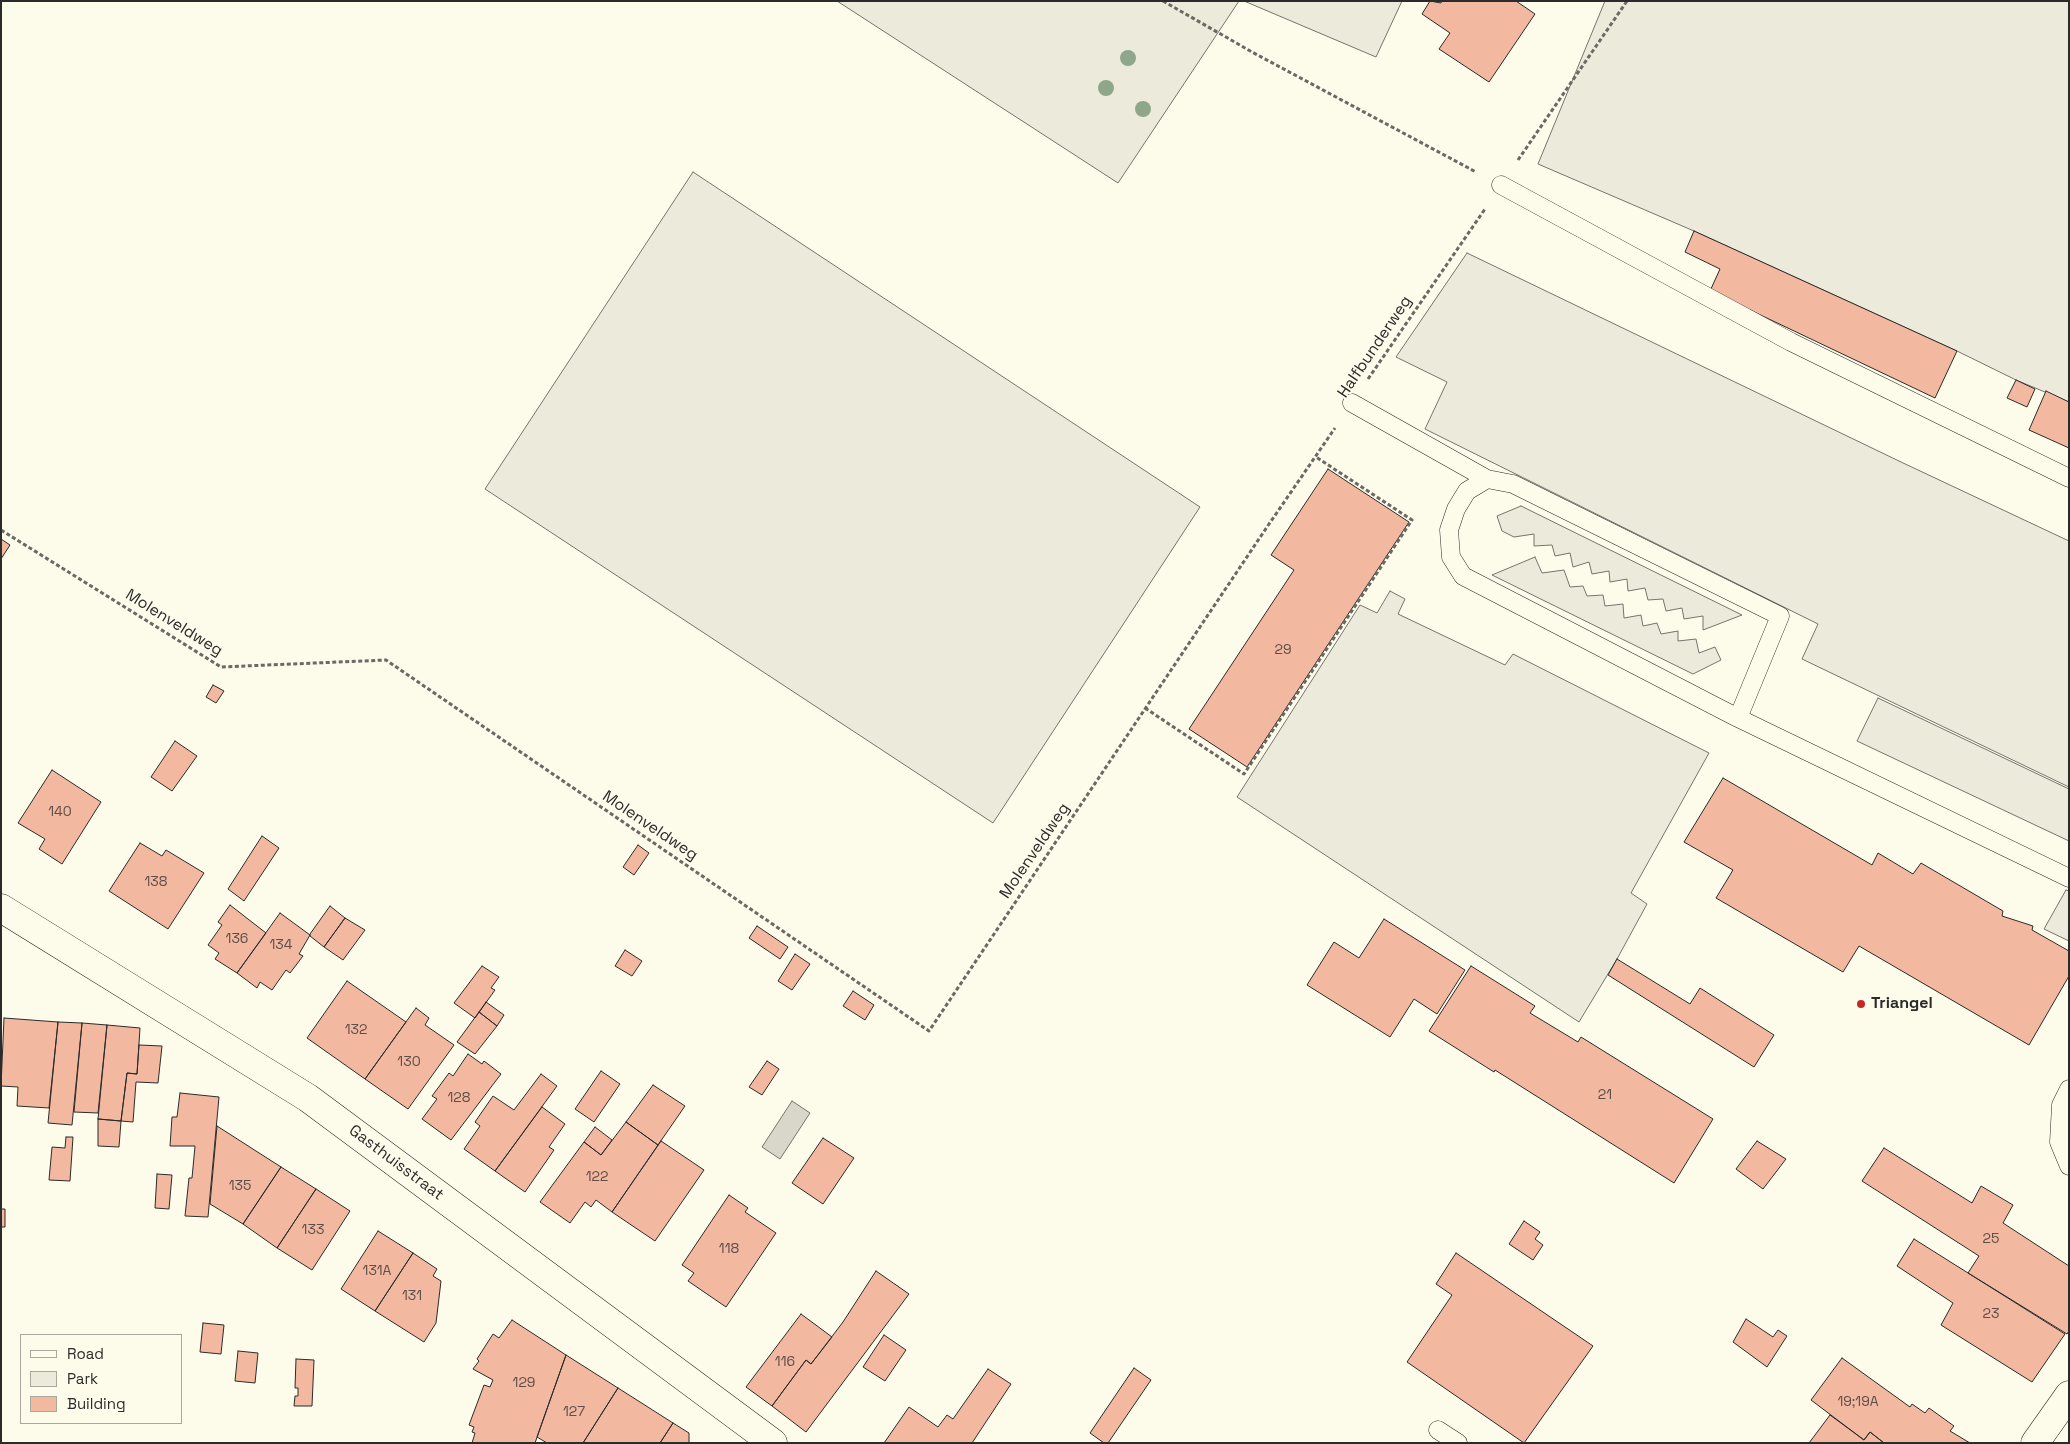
<!DOCTYPE html>
<style>
body{margin:0}
#map{position:relative;width:2070px;height:1444px;overflow:hidden;background:#fdfbea;font-family:"Space Grotesk",sans-serif}
canvas{display:block}
.frame{position:absolute;inset:0;border:2px solid #2b2b2b;pointer-events:none}
.legend{position:absolute;left:20px;top:1334px;width:162px;height:90px;box-sizing:border-box;background:#fdfbea;border:1px solid #a9a89e;margin:0;padding:6px 9px;list-style:none;font-size:15px;color:#2b2b2b}
.legend li{display:flex;align-items:center;gap:10px;height:25px}
.legend b{width:25px;border:1px solid #a9a89e}
</style>
<div id="map">
<canvas width="2070" height="1444"></canvas>
<div class="frame"></div>
<ul class="legend">
<li><b style="height:6px;background:#fdfbea"></b>Road</li>
<li><b style="height:14px;background:#ecebdb"></b>Park</li>
<li><b style="height:14px;background:#f2b8a0"></b>Building</li>
</ul>
</div>
<script>
const c = document.querySelector('canvas').getContext('2d');
c.lineJoin = 'round';
function fill(path, color) {
  c.fillStyle = color;
  c.fill(path, 'evenodd');
}
function toPath(rows) {
  const path = new Path2D();
  for (const r of rows) {
    path.moveTo(r[0], r[1]);
    for (let i = 2; i < r.length; i += 2) path.lineTo(r[i], r[i + 1]);
  }
  return path;
}
function trace(path, color, width, dash) {
  c.strokeStyle = color;
  c.lineWidth = width;
  c.lineCap = dash ? 'butt' : 'round';
  c.setLineDash(dash || []);
  c.stroke(path);
}
function drawText(font, color, halo, rows, align = 'center') {
  c.font = font + ' "Space Grotesk",sans-serif';
  c.lineWidth = 4;
  c.setLineDash([]);
  c.textBaseline = 'middle';
  c.strokeStyle = halo;
  c.fillStyle = color;
  for (const [text, x, y, turn = 0] of rows) {
    c.save();
    c.translate(x, y);
    c.rotate((+turn || 0) * Math.PI / 180);
    c.textAlign = isNaN(turn) ? turn : align;
    if (halo) c.strokeText(text, 0, 0);
    c.fillText(text, 0, 0);
    c.restore();
  }
}
const green = toPath([
 [837,1,1239,1,1118,183,837,1],
 [1244,1,1402,1,1376,57,1244,1],
 [1605,1,2069,1,2069,402,2016,380,1957,351,1694,231,1538,164,1605,1],
 [693,172,1200,507,993,823,485,489,693,172],
 [1467,253,1901,462,2069,541,2069,787,1802,659,1818,624,1425,429,1447,382,1396,357,1467,253],
 [1390,591,1405,599,1398,614,1505,665,1513,654,1709,753,1631,893,1647,904,1617,959,1579,1022,1237,797,1360,605,1377,613,1390,591]
]);
const parking = toPath([
 [1521,506,1742,615,1703,630,1703,616,1684,619,1682,608,1666,611,1663,599,1648,600,1645,588,1628,591,1627,579,1610,582,1609,571,1592,574,1589,562,1573,567,1570,553,1555,556,1552,545,1534,546,1534,534,1514,537,1502,531,1497,516,1521,506],
 [1535,557,1542,573,1564,570,1570,587,1583,586,1587,596,1603,595,1605,606,1623,604,1624,618,1641,615,1643,626,1657,623,1661,634,1678,631,1678,641,1696,639,1699,653,1715,647,1721,660,1693,674,1492,575,1535,557],
 [1878,698,2069,789,2069,841,1857,741,1878,698],
 [2066,890,2069,891,2069,941,2044,929,2066,890]
]);
const water = toPath([
 [792,1101,810,1113,780,1159,762,1147,792,1101]
]);
const building = toPath([
 [1430,1,1441,3,1442,1,1516,1,1535,14,1489,82,1439,49,1450,33,1422,14,1430,1],
 [1694,231,1957,351,1935,398,1710,291,1720,269,1685,252,1694,231],
 [2016,380,2035,389,2027,407,2007,398,2016,380],
 [2046,391,2069,402,2069,448,2029,430,2046,391],
 [1328,469,1409,522,1247,767,1189,729,1294,570,1271,555,1328,469],
 [1,539,10,545,1,559,1,539],
 [213,685,224,691,216,703,206,697,213,685],
 [175,741,197,756,172,791,151,777,175,741],
 [52,770,101,802,62,864,39,849,45,839,18,823,52,770],
 [1723,778,1872,865,1878,853,1913,874,1921,863,2003,911,2002,916,2033,926,2032,930,2069,951,2069,976,2029,1045,1859,946,1843,972,1716,898,1733,870,1684,842,1723,778],
 [262,836,279,848,244,901,228,889,262,836],
 [140,843,162,856,166,850,204,873,168,929,109,891,140,843],
 [638,845,649,853,634,875,623,867,638,845],
 [230,905,266,933,237,973,215,959,219,953,208,945,222,925,218,922,230,905],
 [330,906,345,918,324,947,310,936,310,934,330,906],
 [280,913,310,935,299,954,303,956,290,973,286,970,272,990,260,982,257,988,237,973,280,913],
 [345,918,365,930,343,960,324,947,345,918],
 [1384,919,1465,970,1437,1014,1414,999,1390,1037,1307,985,1334,942,1359,958,1384,919],
 [757,926,788,947,780,959,749,938,757,926],
 [625,950,642,961,632,976,615,966,625,950],
 [795,954,810,964,792,990,778,981,795,954],
 [1617,959,1690,1004,1700,988,1774,1035,1754,1067,1608,975,1617,959],
 [482,966,499,977,491,988,495,990,475,1018,454,1003,482,966],
 [1471,966,1535,1006,1530,1013,1578,1042,1581,1037,1713,1119,1674,1183,1495,1070,1494,1072,1429,1031,1471,966],
 [347,981,406,1022,365,1079,307,1038,347,981],
 [853,991,874,1005,865,1020,843,1006,853,991],
 [486,1002,504,1015,497,1026,479,1012,486,1002],
 [416,1008,429,1018,425,1025,454,1045,408,1109,365,1079,416,1008],
 [479,1012,497,1026,475,1054,457,1042,479,1012],
 [4,1018,58,1022,49,1108,17,1106,18,1087,1,1086,4,1018],
 [58,1022,82,1023,72,1125,48,1123,58,1022],
 [82,1023,107,1025,98,1113,74,1112,82,1023],
 [107,1025,140,1028,137,1074,127,1073,121,1121,98,1119,107,1025],
 [139,1045,162,1046,158,1083,136,1082,133,1122,121,1121,127,1073,137,1074,139,1045],
 [468,1054,482,1064,484,1061,501,1074,451,1140,422,1119,437,1099,432,1096,449,1073,453,1076,468,1054],
 [767,1061,779,1069,762,1095,749,1087,767,1061],
 [601,1071,620,1084,594,1122,575,1109,601,1071],
 [541,1074,557,1086,495,1171,464,1149,480,1126,475,1122,493,1096,514,1110,541,1074],
 [653,1085,685,1106,658,1145,626,1122,653,1085],
 [180,1093,219,1097,208,1217,185,1216,189,1178,192,1178,195,1146,170,1146,172,1117,177,1117,180,1093],
 [542,1107,565,1124,549,1147,554,1150,525,1192,495,1171,542,1107],
 [98,1119,121,1121,119,1147,98,1146,98,1119],
 [626,1122,658,1145,612,1212,596,1200,591,1207,585,1202,570,1223,540,1202,584,1142,601,1155,626,1122],
 [217,1126,281,1167,243,1224,210,1204,217,1126],
 [595,1127,612,1140,601,1155,584,1142,595,1127],
 [66,1137,73,1137,70,1181,49,1180,52,1147,65,1148,66,1137],
 [823,1138,854,1158,823,1204,792,1183,823,1138],
 [661,1141,704,1170,655,1241,612,1212,661,1141],
 [1757,1141,1786,1159,1763,1189,1736,1169,1757,1141],
 [1884,1148,1972,1203,1981,1186,2013,1205,2003,1223,2069,1266,2069,1331,2067,1334,1968,1273,1979,1256,1862,1181,1884,1148],
 [281,1167,316,1189,277,1248,243,1224,281,1167],
 [157,1174,172,1175,169,1209,155,1208,157,1174],
 [316,1189,350,1211,312,1270,277,1248,316,1189],
 [729,1195,748,1208,745,1212,776,1233,726,1307,688,1281,694,1273,682,1265,729,1195],
 [1,1209,5,1209,5,1227,1,1227,1,1209],
 [1524,1221,1540,1232,1535,1239,1543,1245,1533,1260,1509,1244,1524,1221],
 [378,1231,413,1253,375,1311,341,1289,378,1231],
 [1914,1239,2065,1334,2032,1382,1941,1325,1953,1303,1897,1266,1914,1239],
 [413,1253,437,1269,433,1276,441,1281,436,1323,424,1342,375,1311,413,1253],
 [1456,1253,1593,1346,1524,1443,1407,1362,1452,1295,1436,1284,1456,1253],
 [876,1271,909,1294,806,1432,772,1406,806,1360,811,1364,843,1322,876,1271],
 [801,1314,832,1337,811,1364,806,1360,772,1406,746,1387,801,1314],
 [1746,1319,1773,1337,1778,1330,1787,1336,1767,1367,1733,1342,1746,1319],
 [512,1320,566,1355,535,1443,472,1443,475,1433,472,1432,474,1427,469,1425,484,1385,490,1387,493,1380,473,1369,479,1361,477,1359,493,1334,499,1338,512,1320],
 [203,1323,224,1325,221,1354,200,1352,203,1323],
 [884,1335,906,1350,885,1381,863,1367,884,1335],
 [238,1351,258,1353,255,1383,235,1381,238,1351],
 [566,1355,618,1388,583,1443,547,1443,537,1437,566,1355],
 [1842,1358,1910,1407,1912,1404,1925,1413,1929,1408,1954,1426,1950,1431,1970,1443,1884,1443,1870,1432,1864,1440,1811,1400,1842,1358],
 [296,1359,314,1360,312,1406,294,1406,295,1396,298,1396,298,1388,295,1388,296,1359],
 [1134,1368,1151,1380,1108,1443,1104,1443,1090,1433,1134,1368],
 [988,1369,1011,1384,972,1443,884,1443,909,1407,938,1427,947,1415,953,1419,988,1369],
 [618,1388,673,1423,660,1443,583,1443,618,1388],
 [1830,1415,1864,1440,1870,1432,1884,1443,1809,1443,1830,1415],
 [673,1423,689,1433,689,1443,660,1443,673,1423]
]);
const path = toPath([
 [1163,1,1252,52,1476,172],
 [1518,160,1627,1],
 [1368,379,1485,209],
 [1,530,221,667,386,660,929,1031,1267,527,1335,428],
 [1145,708,1244,774,1412,520,1316,457]
]);
const service = toPath([
 [1501,185,1791,342,2069,478],
 [1352,403,1487,479],
 [1738,718,1780,616,1513,484,1487,479,1467,491,1456,509,1449,530,1451,557,1463,576,1738,718,2069,878],
 [2069,1089,2061,1105,2059,1142,2069,1166],
 [1438,1430,1458,1443]
]);
const minor = toPath([
 [1,908,308,1098,773,1443]
]);
const secondary = toPath([
 [2035,1443,2069,1395]
]);
const trees = [
 [1128,58],
 [1106,88],
 [1143,109]
];
const markers = [
 [1861,1004,5,"#c62828"]
];
const numberNames = [
 ["29",1283,650],
 ["140",60,812],
 ["138",156,882],
 ["136",237,939],
 ["134",281,945],
 ["132",356,1030],
 ["130",409,1062],
 ["21",1605,1095],
 ["128",459,1098],
 ["122",597,1177],
 ["135",240,1186],
 ["133",313,1230],
 ["25",1991,1239],
 ["118",729,1249],
 ["131A",377,1271],
 ["131",412,1296],
 ["23",1991,1314],
 ["116",785,1362],
 ["129",524,1383],
 ["19;19A",1858,1402],
 ["127",574,1412]
];
const streetNames = [
 ["Halfbunderweg",1375,347,-56],
 ["Molenveldweg",174,623,32],
 ["Molenveldweg",650,826,34],
 ["Molenveldweg",1035,851,-56],
 ["Gasthuisstraat",396,1163,37]
];
const poiNames = [
 ["Triangel",1871,1004]
];
fill(green, '#ecebdb');
trace(green, '#74746e', 1);
fill(parking, '#eceadb');
trace(parking, '#74746e', 1);
fill(water, '#d8d7c9');
trace(water, '#74746e', 1);
fill(building, '#f2b8a0');
trace(building, '#2b2b2b', 1);
trace(service, '#2b2b2b', 19);
trace(minor, '#2b2b2b', 29);
trace(secondary, '#2b2b2b', 29);
trace(path, '#6a6964', 3, [4, 2.5]);
trace(service, '#fdfbea', 18);
trace(minor, '#fdfbea', 28);
trace(secondary, '#fdfbea', 28);
c.fillStyle = '#8ea78a';
for (const [x, y] of trees) {
  c.beginPath();
  c.arc(x, y, 8, 0, 2 * Math.PI);
  c.fill();
}
for (const [x, y, r, color] of markers) {
  const dot = new Path2D();
  dot.arc(x, y, r, 0, 2 * Math.PI);
  c.fillStyle = color;
  c.fill(dot);
  trace(dot, '#fdfbea', 2);
}
drawText('14px', '#5d4e48', null, numberNames);
drawText('16px', '#2b2b2b', '#fdfbea', streetNames);
drawText('bold 16px', '#2b2b2b', '#fdfbea', poiNames, 'left');
</script>
